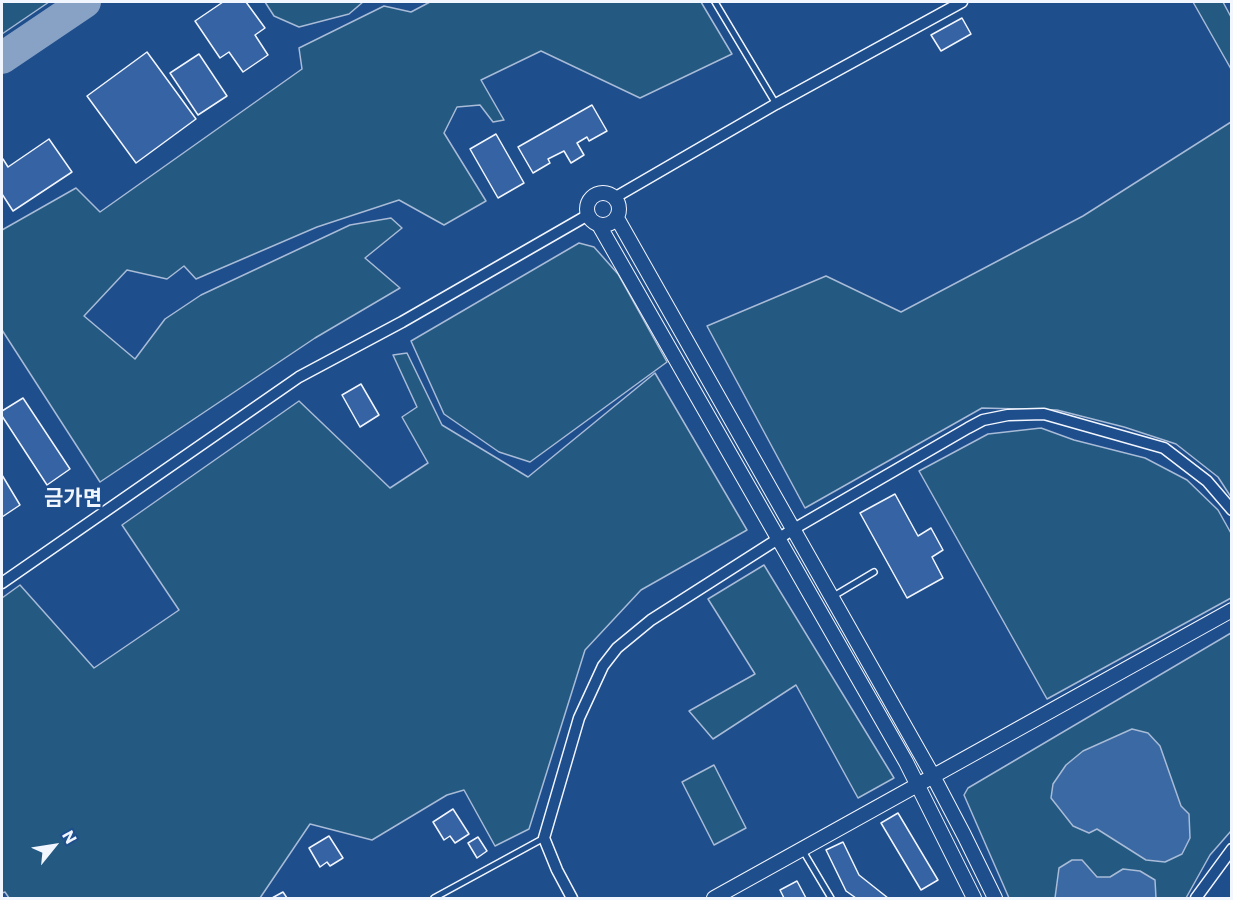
<!DOCTYPE html>
<meta charset="utf-8">
<style>
body{margin:0}
#map{position:relative;width:1233px;height:900px;overflow:hidden;background:#1f4e8c;font-family:Commissioner,sans-serif}
canvas{display:block}
.frame{position:absolute;inset:0;border:3px solid #f2f6ff;pointer-events:none}
.north{position:absolute;left:24px;top:816px;width:60px;height:60px;-webkit-text-stroke:4px #1f4e8c;paint-order:stroke;rotate:60deg;font-size:16px;font-weight:700;line-height:24px;text-align:center;color:#f2f6ff}
.north::after{content:'';display:block;margin:auto;width:21px;height:27px;background:#f2f6ff;clip-path:polygon(50% 0,100% 100%,50% 72%,0 100%)}
</style>
<div id="map">
<canvas width="1233" height="900"></canvas>
<div class="frame"></div>
<div class="north">N</div>
</div>
<script>
const c = document.querySelector('canvas').getContext('2d');
c.lineJoin = 'round';
function fill(path, color) {
  c.fillStyle = color;
  c.fill(path, 'evenodd');
}
function toPath(rows) {
  const path = new Path2D();
  for (const r of rows) {
    if (r.length === 3) {
      path.moveTo(r[0] + r[2], r[1]);
      path.arc(r[0], r[1], r[2], 0, 2 * Math.PI);
      continue;
    }
    path.moveTo(r[0], r[1]);
    for (let i = 2; i < r.length; i += 2) path.lineTo(r[i], r[i + 1]);
  }
  return path;
}
function trace(path, color, width, dash) {
  c.strokeStyle = color;
  c.lineWidth = width;
  c.lineCap = dash ? 'butt' : 'round';
  c.setLineDash(dash || []);
  c.stroke(path);
}
function drawText(font, color, halo, rows, align = 'center') {
  c.font = font + ' Commissioner,"Noto Sans KR",sans-serif';
  c.lineWidth = 4.5;
  c.setLineDash([]);
  c.textBaseline = 'middle';
  c.strokeStyle = halo;
  c.fillStyle = color;
  for (const [text, x, y, turn = 0] of rows) {
    c.save();
    c.translate(x, y);
    c.rotate((+turn || 0) * Math.PI / 180);
    c.textAlign = isNaN(turn) ? turn : align;
    if (halo) c.strokeText(text, 0, 0);
    c.fillText(text, 0, 0);
    c.restore();
  }
}
const green = toPath([
 [2,2,49,2,2,34,2,2],
 [265,2,363,2,349,14,299,27,274,16,265,2],
 [430,2,701,2,732,54,640,98,541,51,481,80,504,120,493,122,480,105,457,107,444,133,486,201,444,225,399,200,317,227,196,279,184,266,167,279,127,270,84,316,135,359,165,319,201,295,350,225,391,218,402,228,365,258,400,288,315,338,100,482,2,330,2,230,76,188,100,212,302,69,299,48,384,6,411,12,430,2],
 [1193,2,1223,2,1231,17,1231,69,1193,2],
 [1231,122,1231,497,1218,477,1176,444,1124,427,1057,410,982,408,805,508,707,326,826,276,901,312,1083,216,1231,122],
 [579,243,594,247,618,274,667,362,530,462,499,452,444,414,411,341,579,243],
 [407,353,442,425,528,477,655,373,747,530,641,590,585,650,529,829,495,846,464,790,447,795,372,840,310,824,260,898,9,898,5,892,2,893,2,598,20,585,94,668,179,610,122,525,299,401,390,488,428,463,402,417,417,407,393,355,407,353],
 [1041,428,1074,440,1145,458,1187,480,1218,510,1232,535,1231,598,1047,699,919,471,988,434,1041,428],
 [764,565,894,778,858,798,796,685,713,739,689,711,755,674,708,599,764,565],
 [1231,633,1231,831,1210,855,1186,898,1009,898,964,795,968,788,1231,633],
 [714,765,746,828,714,845,682,782,714,765]
]);
const water = toPath([
 [1132,729,1148,733,1160,746,1181,806,1189,814,1190,838,1182,854,1165,862,1146,860,1097,829,1089,833,1073,826,1051,798,1053,784,1066,765,1083,751,1132,729],
 [1072,860,1082,860,1097,877,1110,877,1123,869,1140,871,1155,880,1156,898,1055,898,1059,868,1072,860]
]);
const taxiway = toPath([
 [2,58,85,2]
]);
const building = toPath([
 [223,2,246,2,265,28,255,35,268,55,243,72,229,52,220,58,195,21,223,2],
 [962,18,971,34,941,51,931,35,962,18],
 [147,52,196,119,136,163,87,96,147,52],
 [199,54,227,96,198,115,170,73,199,54],
 [592,105,607,131,589,141,587,137,577,143,584,155,571,163,564,151,548,159,550,163,533,173,518,147,592,105],
 [496,134,524,183,498,198,470,149,496,134],
 [49,139,72,172,13,211,2,194,2,159,3,159,8,167,49,139],
 [361,384,379,415,360,427,342,395,361,384],
 [23,398,70,469,47,485,2,416,2,411,23,398],
 [2,475,20,505,2,517,2,475],
 [895,494,918,536,931,528,943,550,932,557,943,578,907,598,860,513,895,494],
 [453,809,469,834,455,843,450,836,444,840,433,822,453,809],
 [898,813,938,880,921,890,881,823,898,813],
 [329,836,343,858,330,866,327,862,320,867,309,848,329,836],
 [478,837,487,851,477,858,468,843,478,837],
 [843,842,859,875,888,898,856,898,846,891,826,850,843,842],
 [797,881,806,898,784,898,780,890,797,881],
 [283,892,287,898,272,898,283,892]
]);
const service = toPath([
 [715,2,776,104],
 [832,597,874,572],
 [803,851,831,898],
 [434,898,544,838]
]);
const minor = toPath([
 [614,198,776,104,962,2],
 [2,583,299,377,402,322,588,215],
 [572,898,557,870,544,838,579,718,603,666,617,648,651,620,792,530,968,428,983,420,1008,415,1044,414,1164,448,1207,481,1232,510],
 [1196,898,1232,849]
]);
const tertiary = toPath([
 [603,209,16],
 [617,218,933,776,964,835,995,898],
 [599,225,906,762,974,898],
 [714,898,1232,610]
]);
const districtNames = [
 ["금가면",73,498]
];
fill(green, '#245a82');
trace(green, '#a8bbd7', 1.5);
fill(water, '#3b69a3');
trace(water, '#a8bbd7', 1.5);
trace(taxiway, '#88a2c6', 32);
fill(building, '#3563a3');
trace(building, '#f2f6ff', 1.5);
trace(service, '#f2f6ff', 8);
trace(minor, '#f2f6ff', 13);
trace(tertiary, '#f2f6ff', 16);
trace(service, '#1f4e8c', 5);
trace(minor, '#1f4e8c', 10);
trace(tertiary, '#1f4e8c', 14);
drawText('bold 21px', '#f2f6ff', '#1f4e8c', districtNames);
</script>
